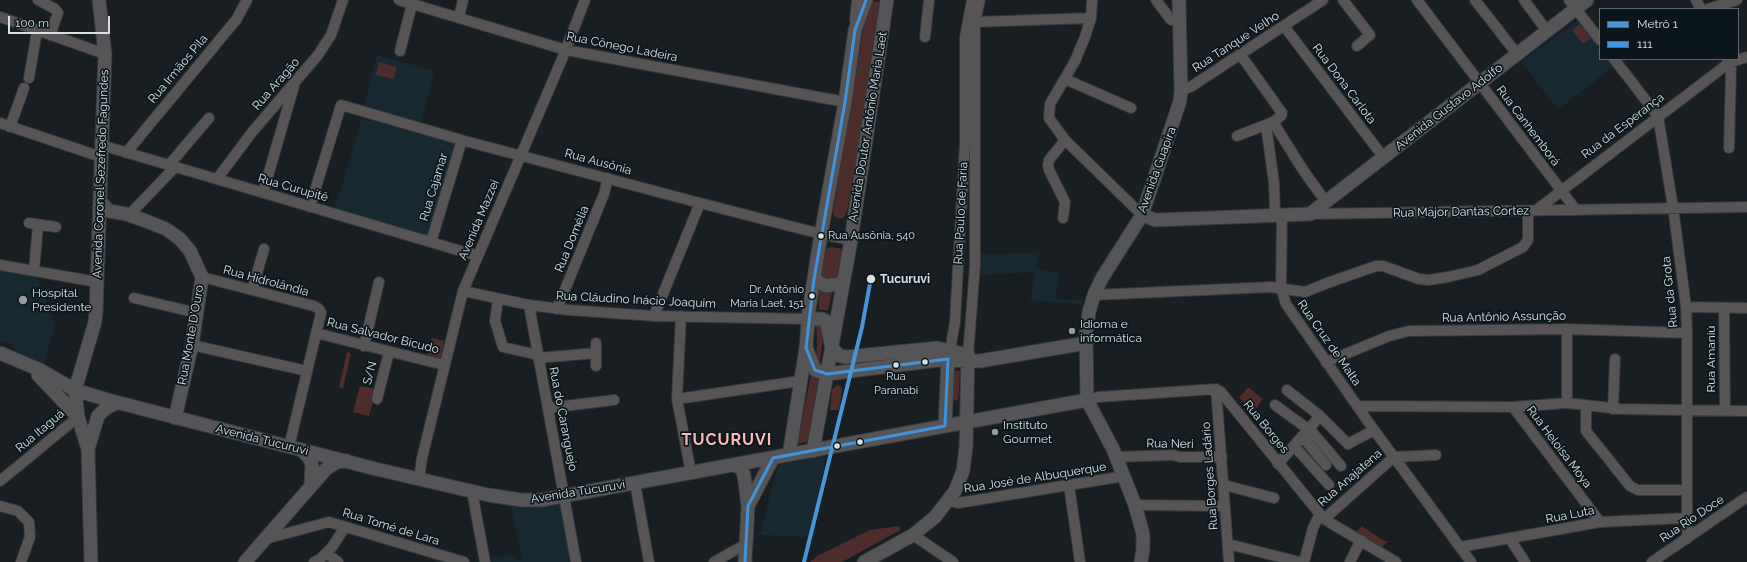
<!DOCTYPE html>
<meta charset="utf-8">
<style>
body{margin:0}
#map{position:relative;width:1747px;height:562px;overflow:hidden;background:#181e21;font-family:Raleway,sans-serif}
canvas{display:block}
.legend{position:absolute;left:1599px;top:8px;width:140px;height:52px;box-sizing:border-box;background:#0b161c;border:1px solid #5d676c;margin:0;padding:5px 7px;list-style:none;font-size:12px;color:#d8e0e4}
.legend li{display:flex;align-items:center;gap:8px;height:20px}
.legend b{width:20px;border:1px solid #5d676c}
.scale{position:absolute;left:8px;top:16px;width:102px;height:18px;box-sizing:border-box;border:2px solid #d8e0e4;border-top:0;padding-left:5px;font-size:12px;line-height:14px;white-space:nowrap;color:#d8e0e4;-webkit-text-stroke:3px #0b161c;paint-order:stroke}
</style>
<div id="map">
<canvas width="1747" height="562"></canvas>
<ul class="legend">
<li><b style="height:5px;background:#4995d7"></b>Metrô 1</li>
<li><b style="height:5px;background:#4094de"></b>111</li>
</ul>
<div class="scale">100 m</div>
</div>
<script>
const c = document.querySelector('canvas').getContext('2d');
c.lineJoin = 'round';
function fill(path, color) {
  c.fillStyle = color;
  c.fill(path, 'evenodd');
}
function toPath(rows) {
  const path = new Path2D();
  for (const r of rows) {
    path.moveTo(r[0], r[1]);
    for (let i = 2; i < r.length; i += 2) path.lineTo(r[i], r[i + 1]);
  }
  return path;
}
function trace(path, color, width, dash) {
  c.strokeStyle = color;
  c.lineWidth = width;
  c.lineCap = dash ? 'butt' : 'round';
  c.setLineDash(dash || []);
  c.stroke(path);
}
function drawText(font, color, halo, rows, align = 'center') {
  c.font = font + ' Raleway,sans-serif';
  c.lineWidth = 3.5;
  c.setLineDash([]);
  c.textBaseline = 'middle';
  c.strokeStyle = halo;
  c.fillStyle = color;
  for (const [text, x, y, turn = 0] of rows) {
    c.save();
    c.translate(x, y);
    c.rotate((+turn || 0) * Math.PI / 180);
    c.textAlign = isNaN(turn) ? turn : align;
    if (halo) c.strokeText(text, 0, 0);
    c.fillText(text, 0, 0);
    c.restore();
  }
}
const built = toPath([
 [1578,20,1600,48,1600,59,1608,59,1614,66,1558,110,1521,62],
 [377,55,435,71,421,122,364,106],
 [362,118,456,144,428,235,335,208],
 [1039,253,1036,268,1060,273,1055,299,1083,300,1082,305,1030,300,1035,272,981,275,981,254],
 [0,269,37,275,55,324,43,369,16,351,13,344,0,342],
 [826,456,814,520,816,537,760,535,778,465],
 [560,504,562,506,572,562,489,562,489,557,516,555,518,560,522,559,511,506,529,509]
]);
const green = toPath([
 [874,1,879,2,883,8,847,212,844,217,839,219,834,216,833,211,867,7],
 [1580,24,1591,38,1583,44,1572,30],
 [379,62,397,67,394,79,376,75],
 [831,247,842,249,842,261,837,276,829,280,823,277,820,271,825,249],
 [819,291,832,293,828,310,819,310],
 [818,322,825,328,819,367,816,363,817,341,816,325],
 [432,338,444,341,440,360,427,357],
 [347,352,351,353,343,389,339,387],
 [953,370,960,371,959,396,957,401,954,400,952,396],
 [811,375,819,377,820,381,807,442,797,444],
 [837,385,840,386,842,390,839,410,830,410,832,389],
 [360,386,377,389,369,416,353,412],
 [1248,387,1263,399,1254,411,1239,398],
 [899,526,900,530,842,562,810,562,817,556,870,530],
 [1362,526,1381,539,1388,542,1382,547,1356,532]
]);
const minor = toPath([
 [38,0,55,9,58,13,50,35],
 [399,0,566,50,845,102],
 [1092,0,1091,18,1085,37,1075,61,1050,104,1049,118,1065,140,1142,215],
 [1156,0,1171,20,1179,20],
 [1343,0,1370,35,1357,46],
 [1417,0,1576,210],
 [1475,0,1517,54],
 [1524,0,1547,31],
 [1569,0,1600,40],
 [1696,0,1701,9],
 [1708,9,1737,0],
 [0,17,105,54],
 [459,17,463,0],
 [855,20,857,0],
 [975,22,1091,18],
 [1284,26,1384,158],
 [925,37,929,0],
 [400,51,412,4],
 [1614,59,1658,116,1673,207,1686,307,1687,333,1687,539],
 [1727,59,1731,69,1729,148],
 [29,78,37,31],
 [1065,79,1131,108],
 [1181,91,1192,86,1323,0],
 [1273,122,1303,170,1326,202],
 [0,123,101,157],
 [1266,125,1274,183,1275,215],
 [10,127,24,88],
 [1237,136,1273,122,1281,116,1282,113,1240,54],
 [101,145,478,256],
 [126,153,236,20,247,0],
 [169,165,209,118],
 [217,179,253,131,318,55,331,35,343,0],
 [263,193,294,86],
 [310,207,341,105,465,141,700,203,821,234,851,240],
 [1535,211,1729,63,1747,57],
 [1310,214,1747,207],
 [129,215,175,167],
 [1282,215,1281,288,1286,304,1374,430,1471,562],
 [1063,218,1065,202,1049,170,1048,165,1049,160,1065,140],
 [29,223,56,227],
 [431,242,462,140],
 [0,265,97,282],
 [34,271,38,225],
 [202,277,314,306,319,309,321,313,289,447],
 [252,290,264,249],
 [463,291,529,305,569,310,654,316,809,319],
 [1094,295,1271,287,1305,292,1330,282,1376,266,1383,266,1419,279,1428,280,1448,277,1478,270,1523,247,1528,240,1528,212],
 [134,298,197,313],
 [498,299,495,321,503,347,538,355],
 [529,305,576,562],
 [1686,307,1747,308],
 [1724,308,1725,410],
 [557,309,604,194,608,178],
 [654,316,700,203],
 [681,316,677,399,691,473],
 [1567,329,1567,403],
 [316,333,444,365],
 [596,343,596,366],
 [192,345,307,371],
 [364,346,379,282],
 [968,355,975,266,975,22,980,0],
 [949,356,955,322,965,143,965,37,972,0],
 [538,358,596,353],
 [1326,362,1389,336,1409,331,1567,329,1687,333],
 [1216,389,1229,562],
 [1287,390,1320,416,1348,444,1374,430],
 [377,399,389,352],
 [677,399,800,381],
 [1087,400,1098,397,1216,389,1221,392,1324,519,1396,562],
 [1275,405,1312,432,1341,466],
 [1357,406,1513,407,1567,403,1620,409,1747,411],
 [1586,406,1586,431,1630,486,1638,490,1687,490],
 [1513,407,1600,522],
 [548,408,614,400],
 [1613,409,1615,359],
 [1302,436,1326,465],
 [1294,446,1329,485],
 [1117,457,1173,455,1180,457,1222,457],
 [1278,464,1320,416],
 [419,479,422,458,463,291,562,59,585,0],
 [0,481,78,417],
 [635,483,649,562],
 [1069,485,1080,562],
 [1224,485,1274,498],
 [472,491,485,562],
 [951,498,954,502,958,503,1125,476],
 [1135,505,1225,506],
 [0,506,18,511,29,522,30,537,21,562],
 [1324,519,1394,457,1436,455],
 [913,535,953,562],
 [265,539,329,522,464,562],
 [1510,539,1525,562],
 [1228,544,1300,562],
 [1460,547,1600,522,1687,518],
 [326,553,338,562],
 [314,562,320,559,332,547,345,527],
 [714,562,746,544],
 [1304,562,1313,528,1320,514],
 [1350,562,1361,540],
 [1652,562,1747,497]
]);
const major = toPath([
 [100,201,109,211,126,214,146,221,166,229,180,239,190,251,202,277,192,345,175,418],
 [1142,215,1155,220,1310,214,1587,0],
 [814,279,826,286,843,283],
 [809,319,822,319,826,321,832,348,840,356,846,357,937,348,968,355,966,447,963,471,955,491,935,517,913,535,864,562],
 [807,350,815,370,827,374,939,360,980,361,1086,343],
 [0,353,40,370,75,390,108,400,376,469,488,495,522,500,541,500,1087,400],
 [38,375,78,417,88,449,91,562],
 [1087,400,1086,333,1089,312,1094,295,1102,278,1142,215,1180,101,1181,91,1179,0],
 [1087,400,1113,449,1135,505,1143,534,1143,549,1141,562],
 [78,417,75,390,95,322,96,312,105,54,99,0],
 [945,426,948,359],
 [88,449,98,416,106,408,117,403],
 [303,451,310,459,312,466,311,484],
 [813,451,851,240,887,0],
 [789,455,806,348,809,310,821,234,845,102,855,30,866,0],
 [736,465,742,470,744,475,748,506,745,562],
 [748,506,773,458],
 [245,562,326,469,337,462,347,461]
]);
const bus1 = toPath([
 [745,562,748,506,773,458,945,426,948,359,827,374,815,370,806,348,814,279,845,102,855,30,866,0]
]);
const metro1 = toPath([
 [804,562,862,327,871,278]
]);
const markers = [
 [821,236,3.5,"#d8e0e4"],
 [871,279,5,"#d8e0e4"],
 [812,296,3.5,"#d8e0e4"],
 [23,300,5,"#959ca0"],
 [1072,331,4,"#959ca0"],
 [925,362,3.5,"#d8e0e4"],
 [896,365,3.5,"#d8e0e4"],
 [995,432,4,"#959ca0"],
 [860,442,3.5,"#d8e0e4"],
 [837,446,3.5,"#d8e0e4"]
];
const busNames = [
 ["Rua Ausônia, 540",828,236],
 ["Dr. Antônio",804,290,"right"],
 ["Maria Laet, 151",804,304,"right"],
 ["Rua",896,377,"center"],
 ["Paranabi",896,391,"center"]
];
const streetNames = [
 ["Rua Tanque Velho",1236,42,-33],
 ["Rua Cônego Ladeira",622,47,11],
 ["Rua Irmãos Pìla",178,69,-50],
 ["Rua Aragão",276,84,-49],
 ["Rua Dona Carlota",1344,84,53],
 ["Avenida Gustavo Adolfo",1449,107,-38],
 ["Rua Canhemborá",1528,126,53],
 ["Rua da Esperança",1623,126,-37],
 ["Avenida Doutor Antônio Maria Laet",868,127,-81],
 ["Rua Ausônia",598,162,15],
 ["Avenida Guapira",1157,170,-70],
 ["Avenida Coronel Sezefredo Fagundes",101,174,-88],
 ["Rua Cajamar",434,187,-73],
 ["Rua Curupitê",293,188,16],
 ["Rua Major Dantas Cortez",1461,212,-1],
 ["Rua Paulo de Faria",961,213,-87],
 ["Avenida Mazzei",479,220,-67],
 ["Rua Domélia",572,239,-68],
 ["Rua Hidrolândia",266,281,15],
 ["Rua da Grota",1670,292,-96],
 ["Rua Cláudino Inácio Joaquim",636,300,3],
 ["Rua Antônio Assunção",1504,317,-1],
 ["Rua Monte D'Ouro",191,335,-80],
 ["Rua Salvador Bicudo",383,336,14],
 ["Rua Cruz de Malta",1329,343,55],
 ["Rua Amaniú",1711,359,-90],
 ["S/N",370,373,-75],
 ["Rua do Caranguejo",563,419,79],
 ["Rua Borges",1266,427,51],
 ["Rua Itaguá",40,431,-40],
 ["Avenida Tucuruvi",262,440,14],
 ["Rua Neri",1170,444,1],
 ["Rua Heloísa Moya",1559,447,53],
 ["Rua Borges Ladário",1210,476,-94],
 ["Rua José de Albuquerque",1035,478,-9],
 ["Rua Anajatena",1350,478,-41],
 ["Avenida Tucuruvi",578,492,-9],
 ["Rua Luta",1570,515,-11],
 ["Rua Rio Doce",1692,519,-34],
 ["Rua Tomé de Lara",391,527,17]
];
const stopNames = [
 ["Tucuruvi",880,279]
];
const poiNames = [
 ["Hospital",32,293],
 ["Presidente",32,307],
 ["Idioma e",1080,324],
 ["informática",1080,338],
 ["Instituto",1003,425],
 ["Gourmet",1003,439]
];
const districtNames = [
 ["TUCURUVI",727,440]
];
fill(built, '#172831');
fill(green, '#4d2c2b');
trace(minor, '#34383b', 12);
trace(major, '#34383b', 15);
trace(minor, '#565455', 10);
trace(major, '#555557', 13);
trace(bus1, '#4094de', 3);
trace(metro1, '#4995d7', 4);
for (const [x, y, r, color] of markers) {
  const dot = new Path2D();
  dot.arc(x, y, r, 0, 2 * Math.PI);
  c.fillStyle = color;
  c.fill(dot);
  trace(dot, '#0b161c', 1.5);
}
drawText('11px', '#d8e0e4', '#0b161c', busNames, 'left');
drawText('12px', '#d8e0e4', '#0b161c', streetNames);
drawText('bold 12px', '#d8e0e4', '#0b161c', stopNames, 'left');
drawText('12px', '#d8e0e4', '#0b161c', poiNames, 'left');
c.letterSpacing = '1px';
drawText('bold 16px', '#febab4', '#0b161c', districtNames);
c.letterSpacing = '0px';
</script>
